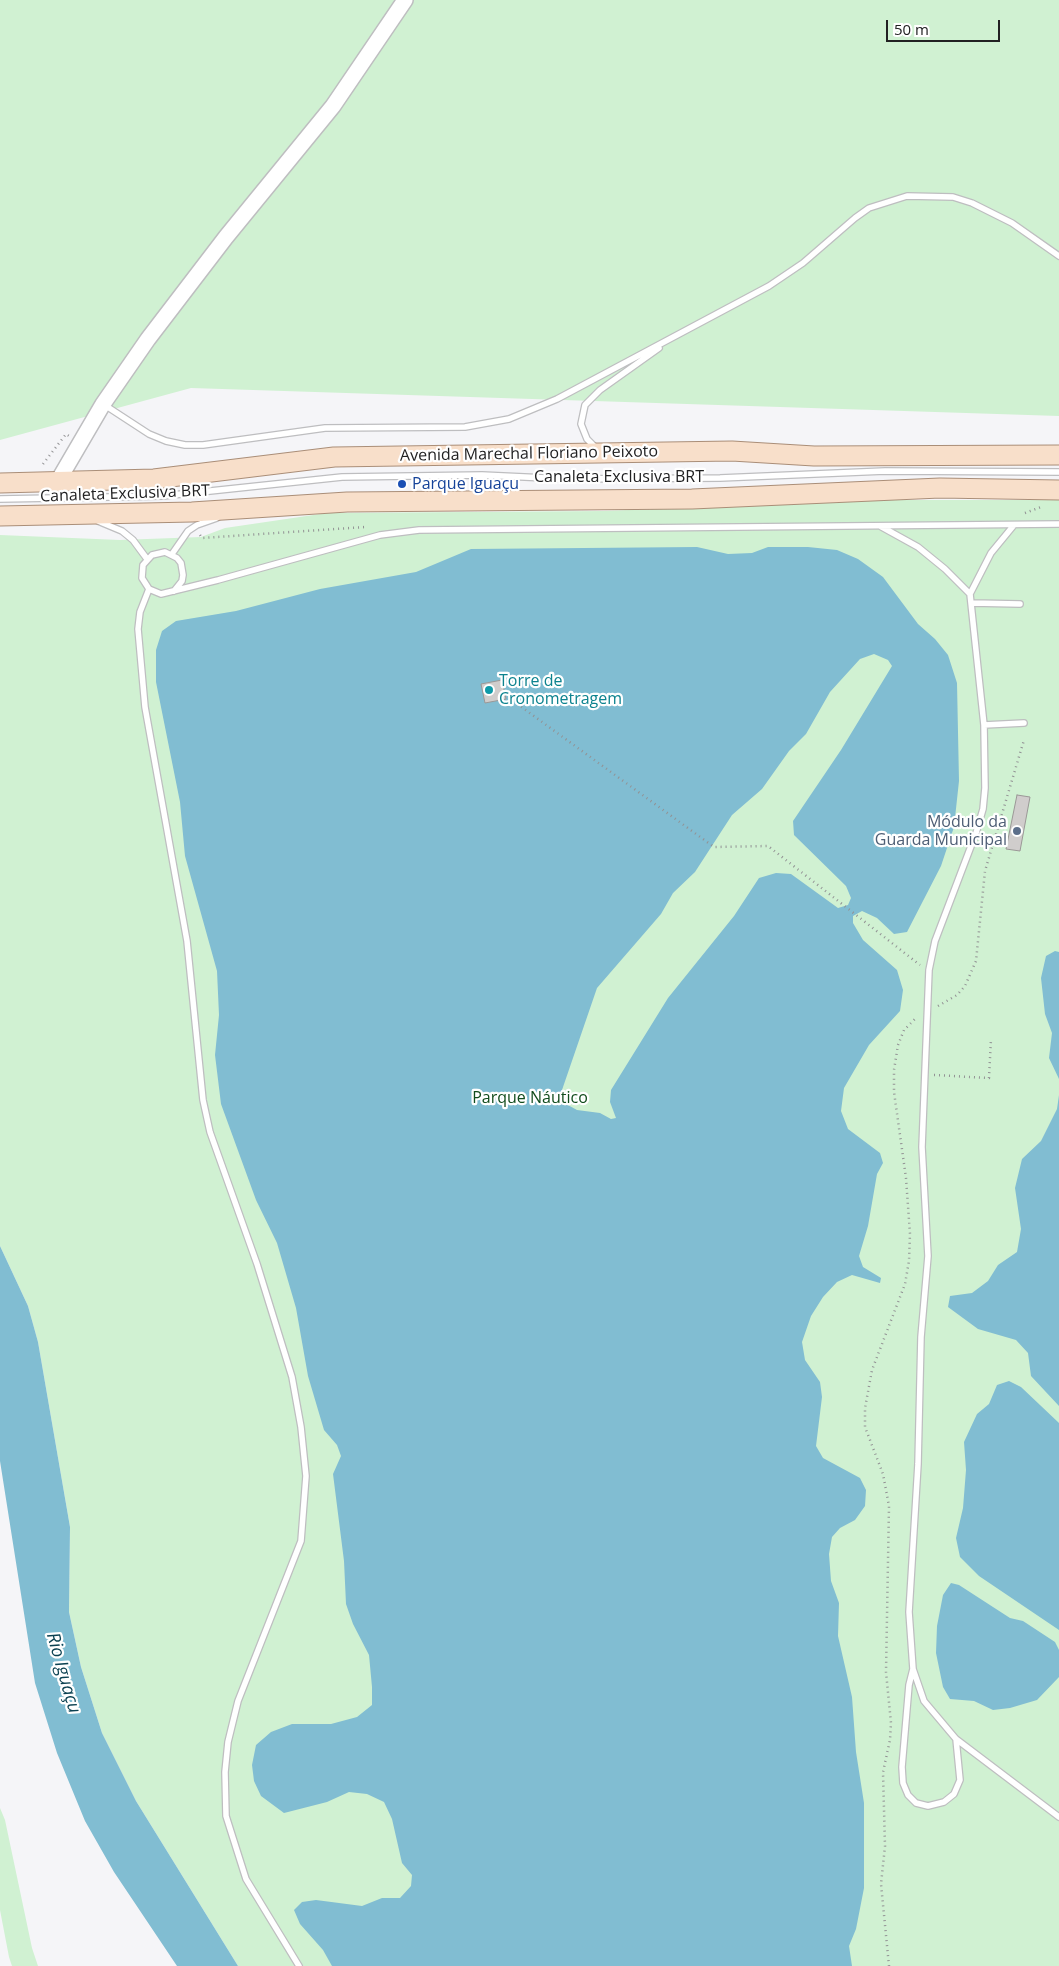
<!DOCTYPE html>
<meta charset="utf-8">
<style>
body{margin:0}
#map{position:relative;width:1059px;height:1966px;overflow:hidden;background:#f5f5f8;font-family:"Open Sans",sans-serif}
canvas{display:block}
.scale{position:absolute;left:886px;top:20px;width:114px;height:22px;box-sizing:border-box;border:2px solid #212122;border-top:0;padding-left:6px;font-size:15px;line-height:18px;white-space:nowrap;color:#212122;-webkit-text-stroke:4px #fff;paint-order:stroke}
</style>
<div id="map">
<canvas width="1059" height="1966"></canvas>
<div class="scale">50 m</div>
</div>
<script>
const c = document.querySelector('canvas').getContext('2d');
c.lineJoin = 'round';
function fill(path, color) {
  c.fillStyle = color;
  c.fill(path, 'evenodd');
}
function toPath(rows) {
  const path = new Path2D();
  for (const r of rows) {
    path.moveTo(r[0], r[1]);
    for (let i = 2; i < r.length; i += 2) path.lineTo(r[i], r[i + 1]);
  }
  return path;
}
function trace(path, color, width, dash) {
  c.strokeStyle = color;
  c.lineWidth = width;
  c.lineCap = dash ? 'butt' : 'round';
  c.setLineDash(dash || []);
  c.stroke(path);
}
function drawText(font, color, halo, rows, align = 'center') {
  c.font = font + ' "Open Sans",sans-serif';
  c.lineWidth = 4.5;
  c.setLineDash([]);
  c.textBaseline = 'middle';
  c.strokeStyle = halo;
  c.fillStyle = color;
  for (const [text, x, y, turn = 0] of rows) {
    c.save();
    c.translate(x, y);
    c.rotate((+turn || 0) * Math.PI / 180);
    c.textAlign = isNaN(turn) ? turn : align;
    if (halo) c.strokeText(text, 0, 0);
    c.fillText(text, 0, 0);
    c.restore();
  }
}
const green = toPath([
 [0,0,1059,0,1059,416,191,388,0,440],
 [880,500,1059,500,1059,1966,238,1966,136,1801,102,1733,81,1667,69,1612,70,1527,38,1342,28,1306,0,1246,0,535,120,540,201,537,225,528,327,513,603,511],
 [0,1808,5,1820,32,1948,38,1966,12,1966,9,1957,0,1910]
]);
const water = toPath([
 [697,547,728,554,752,553,768,547,808,547,837,550,858,559,883,577,918,624,935,639,948,655,957,683,959,781,954,827,941,866,907,932,894,934,877,918,862,911,853,916,853,923,863,940,897,970,903,990,900,1011,869,1045,844,1088,841,1111,848,1129,880,1153,883,1163,877,1174,868,1226,859,1256,863,1267,881,1278,880,1283,852,1275,837,1282,823,1297,811,1316,802,1342,805,1360,820,1382,822,1397,816,1446,823,1458,860,1478,866,1490,865,1506,855,1520,840,1528,832,1537,829,1554,831,1581,839,1603,838,1636,852,1697,856,1752,864,1803,864,1888,856,1929,849,1946,852,1966,332,1966,323,1950,300,1924,294,1910,302,1902,316,1900,362,1906,382,1898,400,1898,411,1886,412,1875,402,1863,392,1819,384,1802,367,1794,349,1792,327,1802,284,1813,261,1796,254,1781,252,1765,256,1745,271,1732,292,1724,331,1724,357,1717,372,1705,372,1687,369,1655,353,1624,346,1604,344,1561,333,1474,341,1456,337,1445,324,1430,308,1376,296,1308,277,1243,256,1200,221,1104,215,1055,219,1015,217,971,185,856,180,802,156,682,156,650,162,631,176,621,236,611,320,589,416,572,471,549],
 [874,654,888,660,892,666,841,750,793,821,794,835,846,886,851,898,848,905,838,908,791,874,776,873,759,878,734,916,668,998,611,1090,610,1102,616,1118,611,1119,600,1113,577,1110,566,1104,562,1090,597,988,661,914,673,893,695,872,732,815,762,789,789,751,806,734,830,692,860,659],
 [1055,951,1059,952,1059,1079,1049,1058,1052,1033,1045,1014,1041,978,1046,956],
 [1059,1095,1059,1406,1031,1376,1028,1353,1016,1340,978,1329,948,1307,950,1296,972,1293,988,1281,998,1265,1017,1252,1021,1229,1015,1188,1022,1159,1041,1141,1057,1109],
 [0,1246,28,1306,38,1342,70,1527,69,1612,81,1667,102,1733,136,1801,238,1966,177,1966,114,1872,85,1821,57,1753,35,1683,0,1461],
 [1009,1381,1021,1387,1059,1423,1059,1630,979,1576,960,1557,956,1538,963,1508,966,1470,964,1442,977,1414,989,1404,997,1385],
 [951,1583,959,1585,1010,1618,1023,1621,1055,1642,1059,1650,1059,1677,1037,1700,1010,1708,993,1710,974,1701,950,1699,943,1687,936,1653,937,1626,943,1595]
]);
const building = toPath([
 [502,680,506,699,485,703,481,684,502,680],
 [1017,795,1030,797,1020,851,1006,849,1017,795]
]);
const path = toPath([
 [43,464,66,434,69,436],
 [1025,513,1041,507],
 [200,535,202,538,365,527],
 [505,695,714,847,768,846,920,965],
 [938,1006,957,995,965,986,976,961,985,871,1024,740],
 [934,1075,989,1078,991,1039],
 [889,1966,881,1884,885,1846,883,1772,890,1740,891,1723,886,1672,889,1506,883,1474,865,1427,865,1408,872,1370,905,1284,909,1261,910,1234,906,1178,894,1092,894,1070,898,1045,904,1030,916,1018]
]);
const service = toPath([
 [103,404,149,434,166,441,185,445,203,445,325,428,465,427,509,419,557,399,769,286,803,263,855,218,869,208,907,196,953,197,972,203,1012,223,1059,256],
 [596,448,587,439,581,424,585,405,600,390,659,348],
 [0,499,163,496,342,477,482,475,567,479,720,478,885,471,1059,472],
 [98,521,122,531,133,540,147,559],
 [880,526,918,547,945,569,970,594,984,725,985,788,983,809,976,833,935,941,929,970,922,1147,928,1256,921,1337,918,1464,909,1612,913,1669,924,1701,956,1739,1059,1817],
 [172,554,188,531,197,525,217,518],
 [149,589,140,612,138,629,145,707,187,941,203,1100,210,1132,257,1264,292,1377,301,1427,306,1476,301,1541,238,1701,228,1742,225,1772,226,1816,246,1879,299,1966],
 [174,591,182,581,183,575,181,563,177,558,165,552,152,555,143,565,142,578,149,589,161,594,218,580,380,535,419,530,1059,524],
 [970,594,991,553,1014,525],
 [972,603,1020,604],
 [984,725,1024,723],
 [913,1669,909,1685,902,1767,903,1783,908,1795,916,1803,928,1806,944,1802,954,1794,960,1780,956,1739]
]);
const tertiary = toPath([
 [58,481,103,404,148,339,226,237,333,106,405,0]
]);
const primary = toPath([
 [0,483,154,479,334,457,732,451,814,456,1059,455],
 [0,516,192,512,347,502,692,499,940,488,1059,490]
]);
const markers = [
 [402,484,5,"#1a4fb4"],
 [489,690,5,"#0f9aa8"],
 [1017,831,5,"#5c6f8a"]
];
const streetNames = [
 ["Avenida Marechal Floriano Peixoto",529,454,-1],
 ["Canaleta Exclusiva BRT",619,477],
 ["Canaleta Exclusiva BRT",125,494,-2]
];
const transitNames = [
 ["Parque Iguaçu",412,484]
];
const cultureNames = [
 ["Torre de",499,681],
 ["Cronometragem",499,699]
];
const serviceNames = [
 ["Módulo da",1007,822],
 ["Guarda Municipal",1007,840]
];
const parkNames = [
 ["Parque Náutico",530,1098]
];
const waterNames = [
 ["Rio Iguaçu",63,1673,74]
];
fill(green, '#d0f1d2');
fill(water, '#81bdd2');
fill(building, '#d0cdcc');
trace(building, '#9b9897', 1);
trace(service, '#bebec0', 8);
trace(tertiary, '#bebec0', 18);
trace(primary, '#aa8e78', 21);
trace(path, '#929294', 2.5, [1, 4]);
trace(service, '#fff', 5.5);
trace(tertiary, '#fff', 15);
trace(primary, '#f8dfca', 19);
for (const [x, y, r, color] of markers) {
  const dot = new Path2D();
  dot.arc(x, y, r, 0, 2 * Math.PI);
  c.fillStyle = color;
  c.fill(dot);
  trace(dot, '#fff', 2);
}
drawText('16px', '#212122', '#fff', streetNames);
drawText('16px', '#164399', '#fff', transitNames, 'left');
drawText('16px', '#0d838f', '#fff', cultureNames, 'left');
drawText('16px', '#4e5e75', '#fff', serviceNames, 'right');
drawText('16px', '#114c1c', '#fff', parkNames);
drawText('italic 18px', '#0b4151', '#fff', waterNames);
</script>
